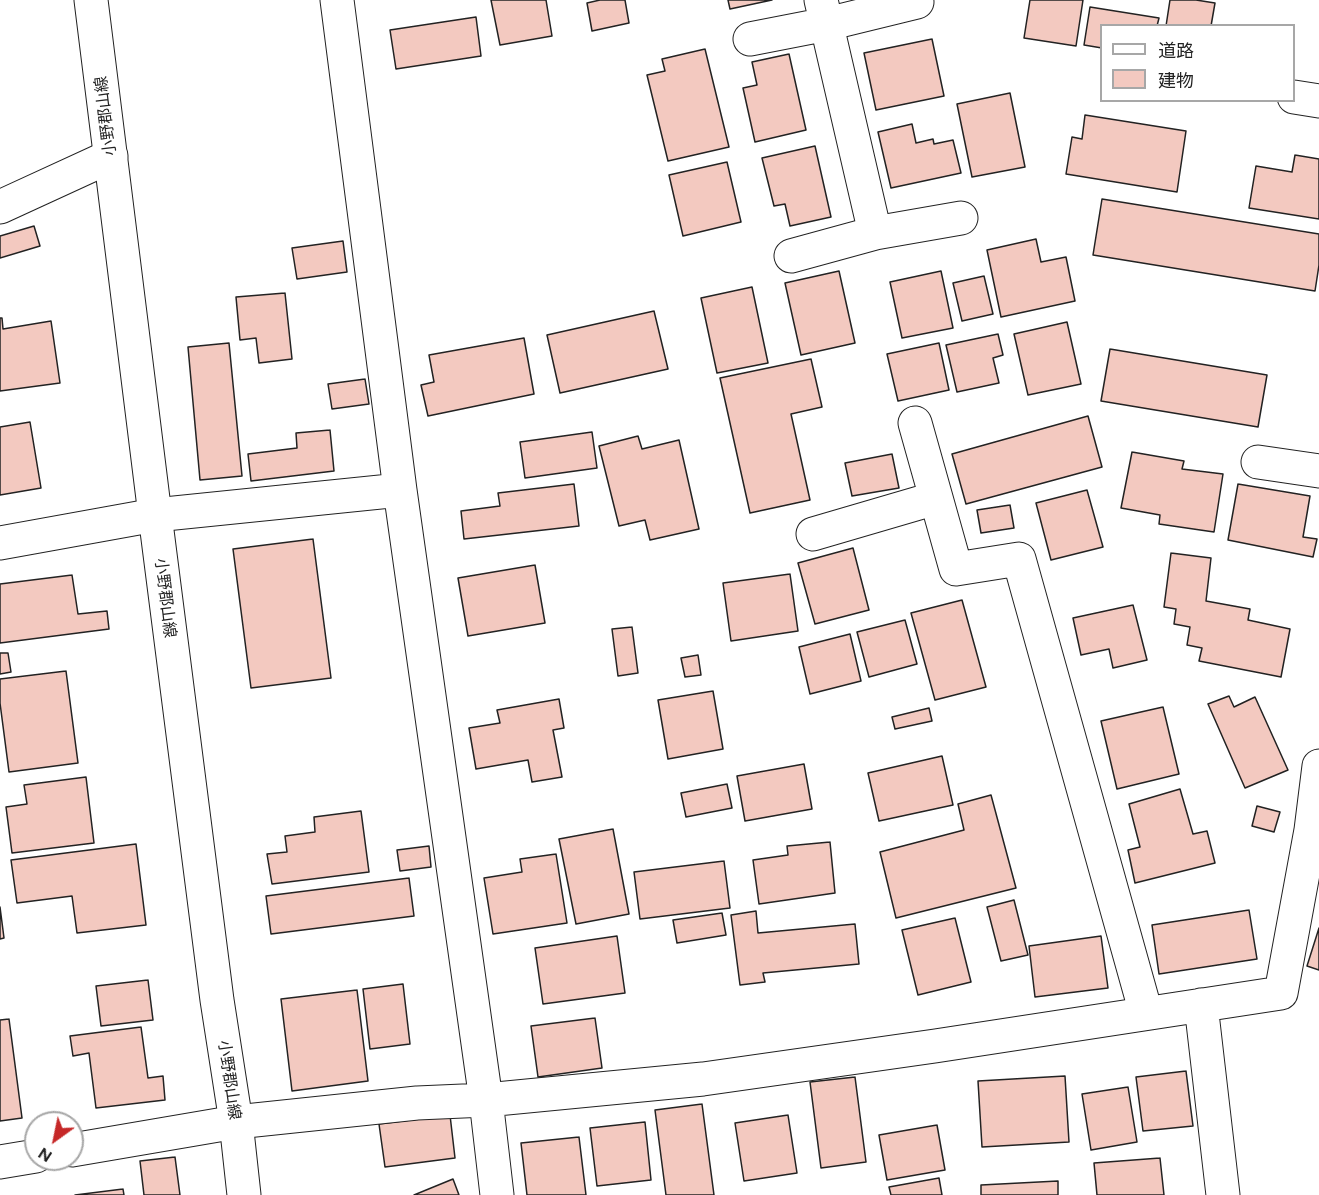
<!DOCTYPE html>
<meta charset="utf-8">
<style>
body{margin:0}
#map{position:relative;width:1319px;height:1195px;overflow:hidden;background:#fff;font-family:Figtree,"Noto Sans JP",sans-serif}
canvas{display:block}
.legend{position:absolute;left:1100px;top:24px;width:195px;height:78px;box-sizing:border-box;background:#fff;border:2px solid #a7a7a7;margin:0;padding:8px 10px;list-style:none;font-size:18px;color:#222}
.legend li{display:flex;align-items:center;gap:12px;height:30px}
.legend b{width:30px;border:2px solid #a7a7a7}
.north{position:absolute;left:24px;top:1111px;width:60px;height:60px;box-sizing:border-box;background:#fff;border:2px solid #a7a7a7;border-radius:50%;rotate:213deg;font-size:16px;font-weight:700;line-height:24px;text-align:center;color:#222}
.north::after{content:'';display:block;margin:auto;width:21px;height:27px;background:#c62828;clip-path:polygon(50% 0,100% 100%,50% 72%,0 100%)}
</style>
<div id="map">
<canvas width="1319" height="1195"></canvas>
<ul class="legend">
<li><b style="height:8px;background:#fff"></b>道路</li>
<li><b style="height:16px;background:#f3c9c0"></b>建物</li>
</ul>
<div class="north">N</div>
</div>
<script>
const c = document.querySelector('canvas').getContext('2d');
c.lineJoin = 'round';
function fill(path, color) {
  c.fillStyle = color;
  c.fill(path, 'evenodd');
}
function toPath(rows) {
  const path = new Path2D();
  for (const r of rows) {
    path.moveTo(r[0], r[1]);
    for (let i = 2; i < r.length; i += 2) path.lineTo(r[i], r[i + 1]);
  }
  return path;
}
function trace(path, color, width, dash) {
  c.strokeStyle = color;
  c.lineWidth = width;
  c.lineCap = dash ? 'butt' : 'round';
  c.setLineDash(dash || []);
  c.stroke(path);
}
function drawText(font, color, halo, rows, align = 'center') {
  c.font = font + ' Figtree,"Noto Sans JP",sans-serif';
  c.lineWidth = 4.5;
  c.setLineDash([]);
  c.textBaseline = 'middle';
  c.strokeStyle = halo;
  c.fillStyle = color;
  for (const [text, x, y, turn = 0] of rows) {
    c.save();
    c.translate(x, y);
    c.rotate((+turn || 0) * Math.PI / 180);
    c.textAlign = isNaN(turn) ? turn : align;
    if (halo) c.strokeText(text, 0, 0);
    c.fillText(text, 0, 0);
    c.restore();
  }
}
const building = toPath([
 [491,0,546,0,552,36,500,45,491,0],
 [600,0,625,0,629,23,592,31,587,3,600,0],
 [728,0,772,0,730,9,728,0],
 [1030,0,1083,0,1076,46,1024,38,1030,0],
 [1170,0,1196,0,1215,3,1211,26,1166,26,1170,0],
 [1090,7,1159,18,1157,26,1102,26,1102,48,1084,45,1090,7],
 [476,17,481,56,396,69,390,30,476,17],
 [932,39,944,96,876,110,864,53,932,39],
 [705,49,729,147,668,161,647,75,665,71,662,59,705,49],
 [789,54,806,130,755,142,743,88,757,85,752,62,789,54],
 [1010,93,1025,167,972,177,957,104,1010,93],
 [1085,115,1186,131,1177,192,1066,174,1072,137,1082,139,1085,115],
 [912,124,916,143,933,139,934,144,953,140,961,173,891,188,878,132,912,124],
 [815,146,831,217,790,226,785,204,774,206,762,158,815,146],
 [1295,155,1319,159,1319,219,1249,208,1256,166,1292,172,1295,155],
 [727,162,741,222,683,236,669,175,727,162],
 [1102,199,1319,234,1319,265,1315,291,1093,255,1102,199],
 [34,226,40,246,0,258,0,236,34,226],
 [1036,239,1041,262,1066,257,1075,301,1001,317,987,250,1036,239],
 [343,241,347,272,297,279,292,248,343,241],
 [839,271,855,343,801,355,785,283,839,271],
 [941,271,953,328,902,338,890,282,941,271],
 [984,276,993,314,962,321,953,283,984,276],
 [752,287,768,363,717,373,701,298,752,287],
 [285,293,292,359,259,363,256,338,240,340,236,297,285,293],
 [654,311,668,369,560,393,547,335,654,311],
 [0,318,2,318,3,329,51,321,60,383,0,391,0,318],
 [1067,322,1081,384,1028,395,1014,334,1067,322],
 [998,334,1003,355,993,358,999,383,957,392,946,345,998,334],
 [524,338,534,394,428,416,421,385,434,382,429,355,524,338],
 [229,343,242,476,200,480,188,347,229,343],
 [939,343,949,390,898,401,887,354,939,343],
 [1110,349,1267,375,1258,427,1101,401,1110,349],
 [811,359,822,407,791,414,810,500,750,513,720,378,811,359],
 [365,379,369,404,332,409,328,384,365,379],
 [1088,416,1102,467,966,504,952,454,1088,416],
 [30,422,41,488,0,495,0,427,30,422],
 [330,430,334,471,251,481,248,454,297,448,296,433,330,430],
 [592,432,597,468,525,478,520,442,592,432],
 [638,436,642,449,679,440,699,529,650,540,645,520,619,526,599,446,638,436],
 [1132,452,1184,461,1182,469,1223,474,1214,532,1159,524,1160,515,1121,508,1132,452],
 [892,454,899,488,852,496,845,463,892,454],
 [574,484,579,526,464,539,461,511,500,506,498,493,574,484],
 [1238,484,1310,496,1303,537,1317,539,1313,557,1228,540,1238,484],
 [1087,490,1103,547,1051,560,1036,503,1087,490],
 [1010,505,1014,528,981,533,977,510,1010,505],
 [313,539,331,678,251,688,233,549,313,539],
 [853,548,869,610,815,624,798,563,853,548],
 [1171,553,1211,558,1206,601,1250,609,1248,620,1290,629,1281,677,1199,661,1202,648,1187,645,1190,627,1174,624,1176,609,1164,607,1171,553],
 [535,565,545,623,468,636,458,578,535,565],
 [790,574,798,631,731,641,723,583,790,574],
 [72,575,78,614,107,611,109,629,0,643,0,584,72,575],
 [962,600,986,687,935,700,911,613,962,600],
 [1133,605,1147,660,1113,668,1109,649,1081,655,1073,618,1133,605],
 [905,620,917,664,869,677,857,632,905,620],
 [632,627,638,673,618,676,612,629,632,627],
 [850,634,861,681,810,694,799,647,850,634],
 [0,653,8,653,11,672,0,674,0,653],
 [698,655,701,675,685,677,681,658,698,655],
 [66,671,78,763,9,772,0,703,0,679,66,671],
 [713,691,723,749,668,759,658,700,713,691],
 [1229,696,1234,707,1255,697,1288,770,1245,788,1208,704,1229,696],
 [559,699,564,728,553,730,562,777,532,782,528,760,476,769,469,728,500,723,497,710,559,699],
 [1163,707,1179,774,1117,789,1101,721,1163,707],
 [929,708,932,721,895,729,892,717,929,708],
 [942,756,953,805,879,821,868,773,942,756],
 [804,764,812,809,745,821,737,776,804,764],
 [86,777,94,843,12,853,6,807,27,804,24,785,86,777],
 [727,784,732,808,686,817,681,793,727,784],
 [1180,789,1193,834,1207,831,1215,863,1135,883,1128,850,1140,847,1129,804,1180,789],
 [991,795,1016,888,896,918,880,852,964,830,958,804,991,795],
 [1257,806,1280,812,1274,832,1252,826,1257,806],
 [361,811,369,872,272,884,267,854,287,852,285,836,315,832,314,817,361,811],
 [613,829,629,914,576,924,559,839,613,829],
 [830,842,835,893,759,904,753,860,788,855,787,846,830,842],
 [136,844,146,925,77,933,72,896,17,903,11,860,136,844],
 [429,846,431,867,400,871,397,850,429,846],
 [556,854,567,923,493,934,484,878,522,872,520,859,556,854],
 [724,861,730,908,640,919,634,872,724,861],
 [409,878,414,916,271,934,266,896,409,878],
 [1014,900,1028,955,1001,961,987,907,1014,900],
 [0,907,4,938,0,939,0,907],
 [1249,910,1257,959,1159,974,1152,925,1249,910],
 [756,911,758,933,855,924,859,964,763,973,765,982,740,985,731,915,756,911],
 [722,913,726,935,677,943,673,920,722,913],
 [955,918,971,982,918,995,902,930,955,918],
 [1319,928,1319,970,1307,966,1319,928],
 [617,936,625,993,543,1004,535,948,617,936],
 [1101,936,1108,988,1035,997,1029,946,1101,936],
 [148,980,153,1020,101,1026,96,986,148,980],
 [403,984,410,1044,370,1049,363,989,403,984],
 [357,990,368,1081,292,1091,281,999,357,990],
 [595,1018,602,1068,538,1077,531,1026,595,1018],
 [9,1019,22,1118,0,1121,0,1020,9,1019],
 [141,1027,148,1078,163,1076,165,1100,96,1108,89,1053,73,1056,70,1036,141,1027],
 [1186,1071,1193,1126,1143,1131,1136,1077,1186,1071],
 [1065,1076,1069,1142,982,1147,978,1081,1065,1076],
 [855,1077,866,1162,821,1168,810,1082,855,1077],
 [1128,1087,1137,1142,1091,1150,1082,1094,1128,1087],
 [702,1104,714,1195,666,1195,655,1110,702,1104],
 [450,1115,455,1158,385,1167,379,1124,450,1115],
 [788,1115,797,1173,744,1181,735,1123,788,1115],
 [645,1122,651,1180,597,1186,590,1128,645,1122],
 [937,1125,945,1170,887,1180,879,1135,937,1125],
 [579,1137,586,1195,527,1195,521,1143,579,1137],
 [175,1157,180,1195,144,1195,140,1161,175,1157],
 [1160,1158,1164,1195,1097,1195,1094,1163,1160,1158],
 [939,1178,942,1195,891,1195,889,1187,939,1178],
 [453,1179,459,1195,414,1195,453,1179],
 [1058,1181,1058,1195,981,1195,981,1185,1058,1181],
 [123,1189,124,1195,75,1195,123,1189]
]);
const minor = toPath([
 [337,0,400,490,486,1100,497,1195],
 [821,0,875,233],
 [750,39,827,24,917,2],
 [1294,97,1319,101],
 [0,207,111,156],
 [791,256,875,233,961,218],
 [915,423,956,569,1019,559,1146,1013],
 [1258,462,1319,471],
 [813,534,936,498],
 [0,543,155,515,400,490],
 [1201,1005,1223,1195],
 [72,1150,236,1122,417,1103,486,1100,703,1079,935,1046,1281,993,1311,830,1319,766],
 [0,1162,36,1156]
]);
const major = toPath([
 [91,0,155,515,217,1000,236,1122,244,1195]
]);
const streetNames = [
 ["小野郡山線",106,116,-97],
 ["小野郡山線",165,598,83],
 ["小野郡山線",229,1080,82]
];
fill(building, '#f3c9c0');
trace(building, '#222', 1.5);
trace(minor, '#222', 35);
trace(major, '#222', 35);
trace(minor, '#fff', 33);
trace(major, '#fff', 33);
drawText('16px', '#222', '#fff', streetNames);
</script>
